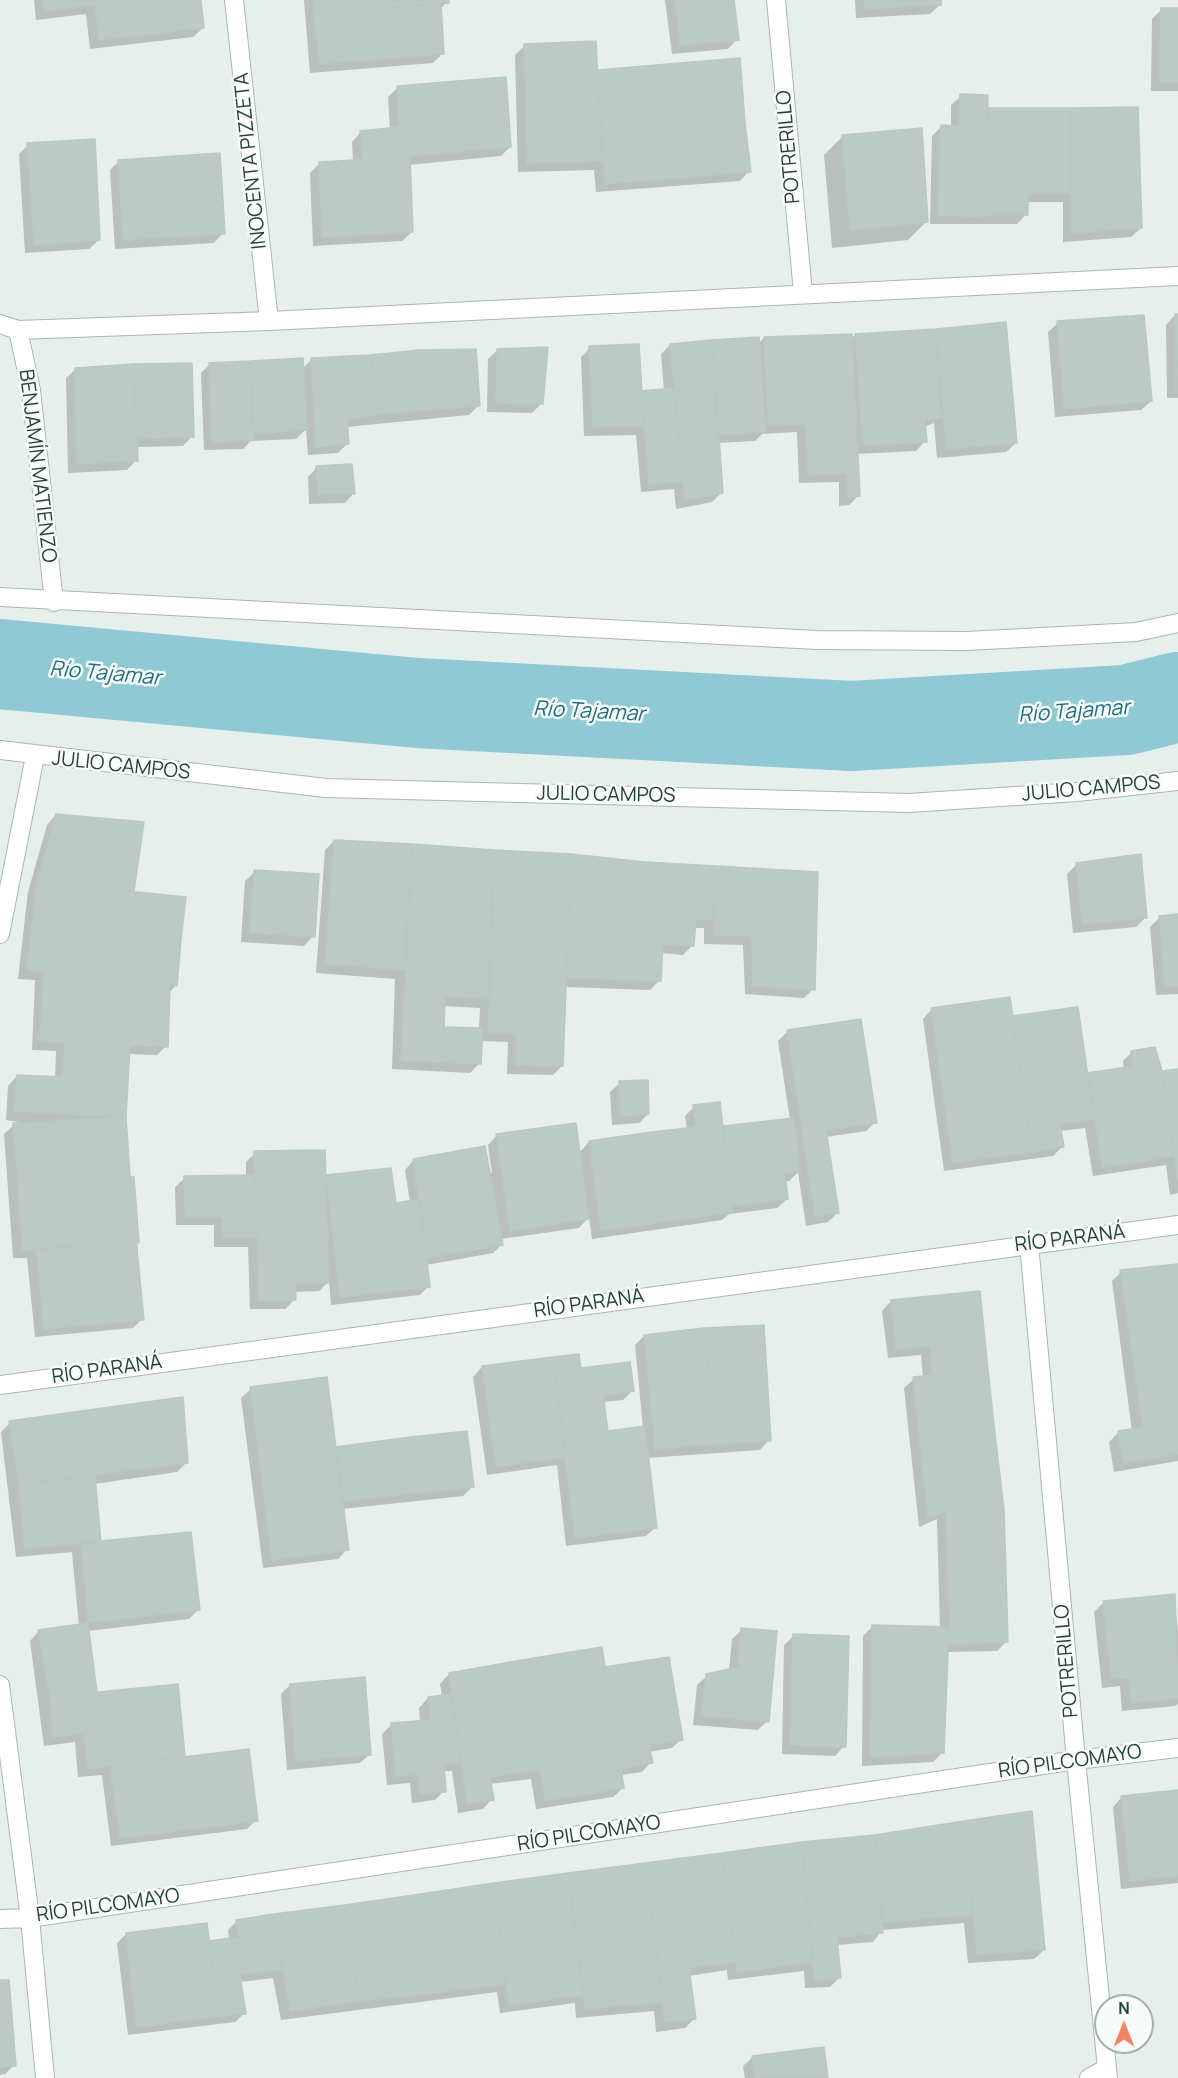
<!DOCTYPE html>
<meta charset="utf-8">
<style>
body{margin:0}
#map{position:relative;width:1178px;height:2078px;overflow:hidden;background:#e6efeb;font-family:Manrope,sans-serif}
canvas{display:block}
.north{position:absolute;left:1094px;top:1994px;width:60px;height:60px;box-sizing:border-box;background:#f7fbf9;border:2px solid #a3b1ad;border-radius:50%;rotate:0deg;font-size:16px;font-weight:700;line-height:24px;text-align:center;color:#24423a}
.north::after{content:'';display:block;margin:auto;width:21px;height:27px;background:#f4845f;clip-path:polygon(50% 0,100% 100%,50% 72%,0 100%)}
</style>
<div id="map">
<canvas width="1178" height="2078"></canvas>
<div class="north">N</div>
</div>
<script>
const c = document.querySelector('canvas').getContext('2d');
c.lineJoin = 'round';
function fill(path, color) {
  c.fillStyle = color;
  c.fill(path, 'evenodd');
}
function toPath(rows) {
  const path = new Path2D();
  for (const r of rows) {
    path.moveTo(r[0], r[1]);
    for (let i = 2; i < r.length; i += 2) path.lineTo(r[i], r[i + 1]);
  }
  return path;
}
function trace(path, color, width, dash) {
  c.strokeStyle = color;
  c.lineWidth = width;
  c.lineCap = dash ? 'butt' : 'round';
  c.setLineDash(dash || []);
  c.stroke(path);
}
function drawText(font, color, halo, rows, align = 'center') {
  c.font = font + ' Manrope,sans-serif';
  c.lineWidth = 5;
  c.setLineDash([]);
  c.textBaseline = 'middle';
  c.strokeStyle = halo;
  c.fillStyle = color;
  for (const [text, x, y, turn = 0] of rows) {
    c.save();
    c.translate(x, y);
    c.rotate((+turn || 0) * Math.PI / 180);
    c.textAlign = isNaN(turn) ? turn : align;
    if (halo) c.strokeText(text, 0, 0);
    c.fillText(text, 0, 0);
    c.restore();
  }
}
const shadow = toPath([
 [34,0,200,0,203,28,193,37,90,49,86,14,36,20],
 [304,0,448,0,440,10,443,53,433,63,310,73],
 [665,0,734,0,737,39,728,49,672,54],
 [855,0,939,0,940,5,930,14,856,18],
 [1162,9,1178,10,1178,91,1151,91,1152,19],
 [524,46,596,71,749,171,740,181,596,192,594,170,518,172,515,55],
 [397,88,510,147,501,156,408,165,412,232,402,241,313,246,310,173,319,164,353,162,352,142,361,132,390,130,388,97],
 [961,96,985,109,1141,228,1131,237,1063,242,1063,202,1026,202,1026,214,1017,224,930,224,932,136,941,127,951,127,951,105],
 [843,136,927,221,908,240,832,248,824,155],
 [28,145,99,240,89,249,25,253,19,154],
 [119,161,223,233,214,243,115,249,110,170],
 [1175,315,1178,315,1178,398,1167,398,1166,325],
 [1058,323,1151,401,1141,410,1055,417,1048,332],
 [1005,324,1016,443,1006,452,937,458,934,423,924,427,925,441,916,451,856,454,858,496,849,505,839,506,839,482,799,483,797,432,762,434,755,441,717,443,722,492,712,502,676,509,674,489,641,492,636,435,584,436,581,357,590,348,640,393,664,391,661,354,670,345,758,344,764,338,851,339,855,335],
 [498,350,542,403,532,413,487,412,488,359],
 [311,360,478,406,469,415,346,427,347,444,338,453,308,455,306,429,296,439,251,441,243,449,204,450,201,373,210,364,302,369],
 [76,369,192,436,183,446,135,447,136,460,127,470,68,473,66,378],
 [317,467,354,493,345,503,309,504,308,477],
 [56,815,143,824,132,893,175,986,169,993,166,1046,157,1055,128,1054,125,1117,129,1178,133,1178,142,1319,133,1328,35,1337,27,1258,13,1258,4,1134,14,1125,34,1124,6,1120,8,1086,17,1076,55,1078,56,1051,32,1050,35,980,18,979,28,892,47,825],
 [334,841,817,873,813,989,804,998,745,994,743,945,704,944,704,928,694,928,693,945,683,955,661,953,659,981,650,990,565,987,562,1066,553,1075,507,1074,508,1042,480,1041,480,1063,470,1073,392,1069,395,979,316,973,325,850],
 [443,1006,480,1008,479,1030,442,1028],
 [1076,865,1146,917,1136,927,1073,933,1067,874],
 [255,872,313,936,304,946,241,942,245,881],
 [1178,915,1178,994,1156,995,1150,927,1159,918],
 [932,1009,1011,1018,1087,1075,1124,1069,1123,1061,1132,1052,1161,1073,1178,1070,1178,1193,1170,1195,1166,1165,1093,1176,1085,1128,1060,1131,1062,1147,1053,1156,944,1171,923,1019],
 [787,1032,875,1122,866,1131,826,1137,837,1213,828,1222,806,1226,798,1172,789,1181,785,1181,787,1199,777,1208,729,1214,722,1220,592,1239,589,1217,579,1228,501,1239,502,1244,493,1253,426,1265,429,1286,420,1295,331,1305,329,1281,319,1291,294,1292,295,1299,285,1309,250,1309,248,1247,214,1247,214,1225,176,1225,175,1187,185,1178,246,1177,246,1162,255,1153,325,1177,390,1170,394,1204,410,1202,405,1170,414,1160,492,1173,488,1145,497,1135,579,1153,589,1142,687,1130,685,1116,694,1107,722,1127,790,1120,778,1041],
 [620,1083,648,1114,639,1123,612,1125,610,1092],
 [1178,1265,1178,1461,1114,1472,1109,1442,1118,1433,1132,1431,1112,1281,1121,1272],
 [979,1292,1006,1642,997,1651,948,1652,943,1752,933,1762,862,1766,863,1636,873,1626,940,1628,937,1519,919,1527,904,1388,914,1379,923,1378,921,1355,888,1358,882,1311,891,1301],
 [644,1336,769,1440,760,1450,647,1458,656,1527,646,1536,566,1546,557,1465,487,1475,473,1377,482,1367,580,1369,632,1391,623,1400,603,1402,606,1433,643,1428,635,1345],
 [251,1389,334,1448,472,1487,463,1496,342,1509,347,1549,338,1559,263,1568,241,1398],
 [10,1423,186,1463,177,1472,94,1484,100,1543,198,1610,189,1619,88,1631,96,1693,176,1685,184,1758,256,1820,247,1829,111,1846,102,1775,78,1777,75,1742,44,1746,30,1641,39,1631,79,1626,72,1552,16,1557,1,1432],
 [1174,1595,1178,1633,1178,1704,1175,1706,1122,1711,1120,1686,1102,1688,1094,1612,1104,1602],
 [742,1630,767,1721,758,1730,693,1725,697,1685,707,1676,729,1670,732,1639],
 [794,1636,844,1746,835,1756,782,1754,784,1645],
 [603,1669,681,1739,672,1748,649,1752,651,1762,642,1772,621,1775,623,1788,613,1797,536,1809,531,1779,490,1784,492,1799,483,1809,458,1813,452,1771,443,1771,444,1791,435,1800,412,1803,410,1783,387,1785,382,1734,391,1725,420,1722,419,1708,428,1698,442,1697,440,1684,449,1674],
 [290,1685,370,1754,360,1763,287,1770,281,1694],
 [1178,1791,1178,1883,1121,1889,1113,1807,1122,1797],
 [1031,1813,1044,1950,1034,1959,968,1963,964,1923,882,1930,873,1942,836,1945,839,1978,830,1987,805,1988,804,1971,728,1980,727,1970,689,1976,694,2019,685,2028,656,2032,654,2011,576,2018,575,2003,500,2013,497,1992,281,2020,273,1978,240,1982,245,2013,235,2022,128,2035,117,1943,126,1934,207,1943,229,1940,228,1930,237,1921,646,1864,875,1837],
 [0,1982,14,2065,5,2074,0,2075],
 [753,2057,827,2078,745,2078,743,2066]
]);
const river = toPath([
 [0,664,417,703,851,726,1126,710,1178,697]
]);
const building = toPath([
 [43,0,201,0,204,28,99,40,95,5,45,11,43,0],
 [313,0,449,0,449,3,314,13,313,0],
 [675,0,734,0,739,40,680,45,675,0],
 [864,0,941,0,941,5,865,9,864,0],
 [441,4,444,54,319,64,314,13,441,4],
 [1161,8,1178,8,1178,82,1159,82,1161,8],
 [596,41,602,161,527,163,524,44,596,41],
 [740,58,745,123,602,133,597,70,740,58],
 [506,77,511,147,363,160,360,131,399,127,397,86,506,77],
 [960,94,988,95,985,217,938,215,941,125,959,126,960,94],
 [1138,107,1142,228,1071,233,1071,108,1138,107],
 [987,108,1071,108,1071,193,1028,193,1028,215,985,215,987,108],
 [745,123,751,172,605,184,602,133,745,123],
 [922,128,928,222,850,230,842,135,922,128],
 [95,139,100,240,34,245,27,143,95,139],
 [220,153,225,234,123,240,118,160,220,153],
 [410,157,413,232,322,237,319,162,410,157],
 [1175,314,1178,314,1176,390,1175,314],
 [1144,315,1152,401,1064,409,1057,321,1144,315],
 [1006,322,1017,443,946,449,936,329,1006,322],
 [936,329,941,418,925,420,927,442,863,445,855,334,936,329],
 [852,334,860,496,848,497,847,473,808,475,805,424,768,425,764,337,852,334],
 [759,337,766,432,718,435,712,340,759,337],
 [712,340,723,493,685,500,670,344,712,340],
 [639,344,644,426,593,427,589,346,639,344],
 [548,347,543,404,496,403,497,349,548,347],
 [476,349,480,406,424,410,419,350,476,349],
 [419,350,424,410,376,415,371,355,419,350],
 [371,355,376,415,347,419,349,444,316,447,311,358,371,355],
 [303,358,307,430,253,433,250,361,303,358],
 [250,361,254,440,212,442,209,363,250,361],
 [192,363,194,437,136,439,134,364,192,363],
 [134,364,138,461,77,464,75,368,134,364],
 [674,388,683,481,649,484,641,391,674,388],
 [352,464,355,494,318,495,316,466,352,464],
 [56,814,144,822,134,891,37,882,56,814],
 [334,840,412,844,404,970,325,964,334,840],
 [412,844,494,850,488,999,445,997,444,1027,483,1028,481,1064,401,1061,412,844],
 [494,850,571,854,563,1066,516,1065,516,1033,488,1033,494,850],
 [571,854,644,862,638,980,566,978,571,854],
 [1141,854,1147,918,1082,924,1076,863,1141,854],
 [644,862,716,866,713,920,696,919,694,946,663,944,661,981,638,980,644,862],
 [716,866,818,872,815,990,753,986,752,936,713,935,716,866],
 [254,870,319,874,315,937,250,933,254,870],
 [37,882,186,897,181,939,32,923,37,882],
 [1178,914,1178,986,1165,986,1159,916,1178,914],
 [32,923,181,939,177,986,27,970,32,923],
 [44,972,170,986,168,1047,40,1041,44,972],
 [1010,997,1032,1152,953,1163,931,1008,1010,997],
 [1078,1007,1094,1119,1060,1124,1064,1147,1032,1152,1012,1016,1078,1007],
 [861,1019,877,1123,826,1130,839,1213,815,1217,787,1030,861,1019],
 [65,1042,130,1045,126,1117,14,1111,17,1075,63,1077,65,1042],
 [1155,1047,1162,1071,1175,1156,1102,1168,1088,1073,1133,1066,1131,1051,1155,1047],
 [1178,1069,1178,1179,1162,1071,1178,1069],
 [648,1080,649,1114,621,1116,619,1081,648,1080],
 [720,1102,733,1212,664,1222,652,1132,696,1127,693,1105,720,1102],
 [126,1117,130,1177,18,1184,13,1123,126,1117],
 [794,1118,800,1172,785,1174,788,1199,732,1206,723,1126,794,1118],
 [576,1123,589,1219,510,1231,496,1134,576,1123],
 [652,1132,664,1222,601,1231,589,1141,652,1132],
 [485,1146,503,1245,427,1258,413,1159,485,1146],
 [325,1150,329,1283,295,1283,296,1300,259,1301,254,1151,325,1150],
 [391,1168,396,1203,420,1199,430,1287,340,1297,326,1175,391,1168],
 [255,1175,257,1238,223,1238,222,1217,185,1217,184,1176,255,1175],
 [130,1177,134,1177,139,1243,136,1240,22,1250,18,1184,130,1177],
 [136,1240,144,1320,44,1329,36,1250,136,1240],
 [1178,1264,1178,1352,1133,1358,1120,1270,1178,1264],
 [980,1291,988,1370,933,1376,930,1346,896,1349,891,1300,980,1291],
 [764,1325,771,1441,716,1444,704,1328,764,1325],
 [704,1328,716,1444,655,1449,644,1335,704,1328],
 [1178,1352,1178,1422,1142,1428,1133,1358,1178,1352],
 [579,1354,581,1368,630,1362,634,1391,603,1395,608,1431,645,1426,657,1528,575,1538,553,1357,579,1354],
 [553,1357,566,1457,496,1467,482,1366,553,1357],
 [988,1370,995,1434,920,1443,913,1377,988,1370],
 [327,1377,349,1550,272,1560,250,1387,327,1377],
 [183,1397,188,1463,19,1484,9,1421,183,1397],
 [1178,1422,1178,1454,1123,1463,1118,1431,1178,1422],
 [467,1431,474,1487,417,1493,411,1437,467,1431],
 [995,1434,1004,1509,946,1511,928,1519,920,1443,995,1434],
 [411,1437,417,1493,342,1501,335,1447,411,1437],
 [95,1476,101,1542,24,1548,19,1484,95,1476],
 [1004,1509,1008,1642,950,1644,946,1511,1004,1509],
 [191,1532,200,1610,88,1623,81,1543,191,1532],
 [1175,1594,1178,1698,1131,1703,1129,1678,1111,1679,1103,1601,1175,1594],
 [88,1623,97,1692,50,1697,38,1630,88,1623],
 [872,1625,949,1627,944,1753,870,1757,872,1625],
 [741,1628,777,1631,769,1722,701,1716,706,1674,738,1667,741,1628],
 [793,1634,849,1636,846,1747,790,1745,793,1634],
 [602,1647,624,1788,545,1801,522,1660,602,1647],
 [669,1657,683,1740,649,1745,653,1763,621,1769,605,1667,669,1657],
 [522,1660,540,1770,490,1777,494,1800,467,1804,449,1673,522,1660],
 [365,1677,371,1755,295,1761,290,1684,365,1677],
 [178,1684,185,1756,87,1769,84,1734,53,1737,50,1697,178,1684],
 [451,1694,461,1762,444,1764,446,1792,420,1794,419,1774,396,1777,391,1723,430,1720,428,1697,451,1694],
 [249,1749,258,1821,120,1838,110,1766,249,1749],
 [1178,1790,1178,1876,1130,1881,1121,1796,1178,1790],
 [1032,1811,1045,1950,977,1954,964,1821,1032,1811],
 [964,1821,973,1915,883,1922,875,1835,964,1821],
 [875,1835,883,1933,837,1937,841,1978,814,1980,802,1842,875,1835],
 [802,1842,813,1962,737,1972,722,1853,802,1842],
 [722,1853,736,1962,689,1968,696,2019,665,2023,645,1863,722,1853],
 [645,1863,663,2002,585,2009,568,1873,645,1863],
 [568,1873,584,1995,509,2005,494,1883,568,1873],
 [494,1883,506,1984,428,1994,414,1895,494,1883],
 [414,1895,428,1994,359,2001,345,1905,414,1895],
 [345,1905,359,2001,290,2011,274,1914,345,1905],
 [274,1914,282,1969,240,1975,246,2014,220,2016,209,1941,238,1937,236,1920,274,1914],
 [207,1923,214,1979,132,1990,126,1933,207,1923],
 [214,1979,220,2016,137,2027,132,1990,214,1979],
 [0,1980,9,1980,16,2066,0,2067,0,1980],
 [824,2047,828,2078,755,2078,752,2056,824,2047]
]);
const minor = toPath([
 [234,0,269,321],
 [776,0,803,293],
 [0,324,18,330,269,321,1178,276],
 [18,330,31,390,54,602],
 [0,597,817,640,967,641,1136,632,1178,623],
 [0,750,326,788,909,803,1077,792,1178,781],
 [0,934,35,756],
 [1029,1244,1076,1760,1108,2078],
 [0,1385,1178,1225],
 [0,1685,30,1918,45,2078],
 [0,1919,30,1918,1076,1760,1178,1748],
 [1089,2078,1107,2068]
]);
const streetNames = [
 ["POTRERILLO",789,147,-95],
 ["INOCENTA PIZZETA",251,161,-96],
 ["BENJAMÍN MATIENZO",37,466,83],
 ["JULIO CAMPOS",121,766,6],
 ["JULIO CAMPOS",1091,789,-5],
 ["JULIO CAMPOS",606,795,1],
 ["RÍO PARANÁ",1070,1239,-7],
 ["RÍO PARANÁ",589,1304,-8],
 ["RÍO PARANÁ",107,1370,-8],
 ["POTRERILLO",1067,1661,-95],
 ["RÍO PILCOMAYO",1070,1762,-8],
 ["RÍO PILCOMAYO",589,1834,-9],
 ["RÍO PILCOMAYO",108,1906,-8]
];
const waterNames = [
 ["Río Tajamar",105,674,5],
 ["Río Tajamar",589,712,3],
 ["Río Tajamar",1074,712,-4]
];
fill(shadow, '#0003');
trace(river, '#8ec9d4', 90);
fill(building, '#bbcac4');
trace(building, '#b8c9c2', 1.5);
trace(minor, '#a8b8b2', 20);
trace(minor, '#fff', 18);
drawText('20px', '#24423a', '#f7fbf9', streetNames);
drawText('italic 21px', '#1c6f80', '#f7fbf9', waterNames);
</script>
